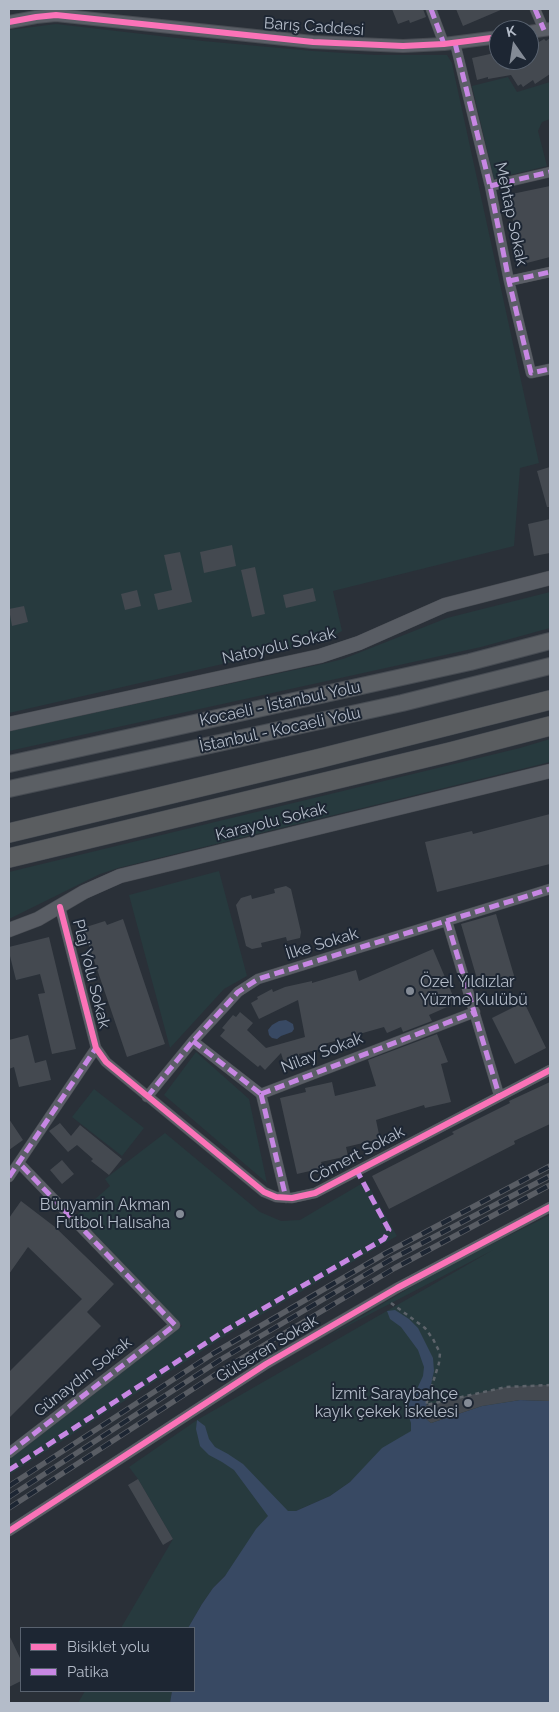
<!DOCTYPE html>
<meta charset="utf-8">
<style>
body{margin:0}
#map{position:relative;width:559px;height:1712px;overflow:hidden;background:#2a3038;font-family:Raleway,sans-serif}
canvas{display:block}
.frame{position:absolute;inset:0;border:10px solid #b4bcc9;pointer-events:none}
.legend{position:absolute;left:20px;top:1627px;width:175px;height:65px;box-sizing:border-box;background:#1d2633;border:1px solid #59626f;margin:0;padding:6px 9px;list-style:none;font-size:15px;color:#b4bcc9}
.legend li{display:flex;align-items:center;gap:10px;height:25px}
.legend b{width:25px;border:1px solid #59626f}
.north{position:absolute;left:489px;top:20px;width:50px;height:50px;box-sizing:border-box;background:#1d2633;border:1px solid #59626f;border-radius:50%;rotate:347deg;font-size:14px;font-weight:700;line-height:20px;text-align:center;color:#b4bcc9}
.north::after{content:'';display:block;margin:auto;width:18px;height:22px;background:#848b96;clip-path:polygon(50% 0,100% 100%,50% 72%,0 100%)}
</style>
<div id="map">
<canvas width="559" height="1712"></canvas>
<div class="frame"></div>
<ul class="legend">
<li><b style="height:6px;background:#fb73b8"></b>Bisiklet yolu</li>
<li><b style="height:6px;background:#c787e3"></b>Patika</li>
</ul>
<div class="north">K</div>
</div>
<script>
const c = document.querySelector('canvas').getContext('2d');
c.lineJoin = 'round';
function fill(path, color) {
  c.fillStyle = color;
  c.fill(path, 'evenodd');
}
function toPath(rows) {
  const path = new Path2D();
  for (const r of rows) {
    path.moveTo(r[0], r[1]);
    for (let i = 2; i < r.length; i += 2) path.lineTo(r[i], r[i + 1]);
  }
  return path;
}
function trace(path, color, width, dash) {
  c.strokeStyle = color;
  c.lineWidth = width;
  c.lineCap = dash ? 'butt' : 'round';
  c.setLineDash(dash || []);
  c.stroke(path);
}
function drawText(font, color, halo, rows, align = 'center') {
  c.font = font + ' Raleway,sans-serif';
  c.lineWidth = 4;
  c.setLineDash([]);
  c.textBaseline = 'middle';
  c.strokeStyle = halo;
  c.fillStyle = color;
  for (const [text, x, y, turn = 0] of rows) {
    c.save();
    c.translate(x, y);
    c.rotate((+turn || 0) * Math.PI / 180);
    c.textAlign = isNaN(turn) ? turn : align;
    if (halo) c.strokeText(text, 0, 0);
    c.fillText(text, 0, 0);
    c.restore();
  }
}
const green = toPath([
 [56,24,203,41,313,51,375,55,447,55,452,63,454,73,539,463,520,468,514,546,333,591,342,631,323,641,9,713,9,30],
 [508,77,517,92,550,82,550,119,542,122,538,131,547,166,494,179,472,86],
 [550,592,550,628,481,647,9,751,9,731,327,663,343,659,447,618],
 [550,739,550,762,118,868,100,874,9,919,9,872,520,748],
 [219,871,247,976,224,989,170,1048,129,895],
 [196,1052,249,1099,267,1183,164,1095],
 [94,1089,144,1128,122,1156,72,1117],
 [165,1133,260,1212,281,1221,300,1220,366,1181,397,1236,230,1333,9,1475,9,1459,182,1326,77,1215,110,1186,105,1179],
 [550,1215,550,1401,520,1400,460,1412,411,1431,366,1467,350,1482,330,1496,296,1511,288,1511,213,1588,202,1604,188,1628,121,1628,173,1539,138,1479,129,1467,197,1420,493,1250,326,1337,440,1270],
 [85,1691,172,1691,170,1703,78,1703]
]);
const water = toPath([
 [286,1020,293,1024,294,1029,292,1032,281,1036,277,1039,272,1038,269,1035,268,1030,272,1025,279,1021],
 [395,1310,409,1319,418,1328,433,1358,434,1371,424,1417,431,1423,482,1406,520,1400,550,1401,550,1703,170,1703,172,1691,194,1691,194,1628,188,1628,202,1604,213,1588,225,1576,256,1529,268,1516,234,1470,222,1462,209,1455,200,1446,196,1429,197,1420,205,1426,209,1439,215,1447,228,1454,243,1464,288,1511,296,1511,330,1496,350,1482,382,1448,411,1431,411,1423,407,1411,409,1403,417,1389,423,1376,424,1367,418,1350,401,1327,390,1319,387,1311]
]);
const building = toPath([
 [392,9,423,9,426,17,410,23,409,20,398,24],
 [456,9,503,9,463,26],
 [550,38,550,74,535,84,533,80,523,87,521,84,518,86,511,75,488,79,488,77,477,80,472,58,499,52,499,60,529,60,529,48,544,39,546,41],
 [550,186,550,257,523,264,507,195],
 [550,467,550,507,547,507,537,471],
 [550,519,550,553,534,556,528,524],
 [232,545,236,566,204,573,200,552],
 [180,552,192,602,158,610,154,594,172,590,164,555],
 [255,567,265,614,252,617,241,570],
 [313,588,316,601,286,608,283,595],
 [137,590,141,606,125,610,121,594],
 [24,606,28,622,12,626,9,609],
 [550,814,550,864,437,892,425,842,472,831,473,834],
 [286,886,291,889,301,932,300,938,287,941,286,937,261,943,262,947,252,949,246,946,236,905,241,898,251,895,252,899,275,893,274,889],
 [496,914,515,979,480,989,461,924],
 [123,919,165,1044,127,1057,83,928,105,921,107,925],
 [49,937,76,1049,52,1054,38,994,45,993,40,974,16,980,9,952,9,947],
 [433,949,456,1003,429,1015,432,1021,403,1032,401,1027,387,1033,384,1027,324,1044,325,1048,299,1054,300,1059,284,1063,281,1053,265,1070,260,1065,258,1067,220,1036,225,1030,222,1028,233,1015,236,1017,240,1012,253,1023,247,1030,266,1048,305,1037,298,1000,259,1019,251,1003,258,999,257,997,272,989,273,992,285,987,312,981,312,983,356,970,359,981],
 [524,1002,546,1048,515,1064,492,1018],
 [437,1034,448,1062,441,1064,451,1102,425,1108,424,1105,376,1120,380,1139,346,1147,348,1156,321,1162,323,1168,297,1174,280,1098,306,1092,305,1088,332,1082,335,1096,376,1086,368,1060],
 [28,1035,35,1063,46,1060,51,1080,19,1087,14,1067,9,1069,9,1040],
 [550,1082,550,1124,514,1141,515,1144,389,1209,372,1176,454,1134,452,1132,510,1103,509,1101],
 [9,1119,23,1140,9,1150],
 [60,1123,71,1136,80,1125,122,1159,109,1175,91,1161,93,1159,77,1145,68,1152,49,1131],
 [62,1160,74,1174,62,1184,50,1170],
 [21,1201,55,1227,114,1284,87,1312,101,1326,9,1418,9,1372,82,1299,28,1247,9,1274,9,1218],
 [539,1385,550,1385,550,1401,520,1400,482,1406,431,1423,424,1417,426,1405,506,1387],
 [138,1479,173,1539,163,1545,128,1485],
 [9,1635,21,1660,21,1681,9,1687]
]);
const path = toPath([
 [391,1303,425,1328,433,1339,440,1353,439,1363,426,1405,506,1387,550,1385]
]);
const minor = toPath([
 [431,9,444,44],
 [535,9,544,30],
 [455,43,490,186,509,281,531,373,550,369],
 [490,186,550,172],
 [509,281,550,272],
 [60,907,96,1048,106,1062,264,1192,276,1197,292,1198,315,1193,550,1070],
 [447,921,499,1095],
 [193,1041,261,1094],
 [261,1094,475,1012],
 [261,1094,286,1198],
 [147,1097,193,1041,228,1003,238,992,258,979,550,889],
 [9,1177,96,1048],
 [9,1453,175,1325,19,1163],
 [9,1531,266,1364,397,1288,550,1207]
]);
const tertiary = toPath([
 [9,22,36,17,56,15,313,42,403,46,444,44,499,37],
 [529,32,550,29]
]);
const secondary = toPath([
 [9,724,320,656,359,643,445,605,550,578],
 [9,930,38,919,84,892,120,876,550,771]
]);
const trunk = toPath([
 [9,764,470,662,550,641],
 [9,789,402,703,550,666]
]);
const motorway = toPath([
 [9,833,321,758,550,700],
 [9,858,450,752,550,726]
]);
const rail = toPath([
 [9,1486,214,1353,386,1253,550,1166],
 [9,1497,220,1360,390,1260,550,1176],
 [9,1508,227,1367,395,1268,550,1185]
]);
const quiet = toPath([
 [431,9,444,44],
 [535,9,544,30],
 [455,43,490,186,509,281,531,373,550,369],
 [490,186,550,172],
 [509,281,550,272],
 [447,921,499,1095],
 [193,1041,261,1094],
 [261,1094,475,1012],
 [261,1094,286,1198],
 [147,1097,193,1041,228,1003,238,992,258,979,550,889],
 [9,1177,96,1048],
 [9,1453,175,1325,19,1163],
 [9,1470,226,1330,384,1239,389,1230,357,1171]
]);
const cycleway = toPath([
 [9,22,36,17,56,15,313,42,403,46,444,44,499,37],
 [60,907,96,1048,106,1062,264,1192,276,1197,292,1198,315,1193,550,1070],
 [9,1531,266,1364,397,1288,550,1207]
]);
const markers = [
 [410,991,5,"#848b96"],
 [180,1214,5,"#848b96"],
 [468,1403,5,"#848b96"]
];
const streetNames = [
 ["Barış Caddesi",314,27,4],
 ["Mehtap Sokak",511,214,78],
 ["Natoyolu Sokak",279,646,-13],
 ["Kocaeli - İstanbul Yolu",280,704,-12],
 ["İstanbul - Kocaeli Yolu",280,730,-12],
 ["Karayolu Sokak",271,822,-14],
 ["İlke Sokak",322,944,-17],
 ["Plaj Yolu Sokak",91,974,76],
 ["Nilay Sokak",322,1053,-21],
 ["Cömert Sokak",357,1155,-28],
 ["Gülseren Sokak",267,1349,-31],
 ["Günaydın Sokak",83,1377,-38]
];
const poiNames = [
 ["Özel Yıldızlar",420,982,"left"],
 ["Yüzme Kulübü",420,1000,"left"],
 ["Bünyamin Akman",170,1205],
 ["Futbol Halısaha",170,1223],
 ["İzmit Saraybahçe",458,1394],
 ["kayık çekek iskelesi",458,1412]
];
fill(green, '#273a3e');
fill(water, '#384963');
fill(building, '#444950');
trace(minor, '#484c53', 11);
trace(tertiary, '#484c53', 14);
trace(secondary, '#484c53', 15);
trace(trunk, '#474c53', 18);
trace(motorway, '#474c53', 20);
trace(path, '#5d636a', 2.5, [4, 4]);
trace(minor, '#5a5e66', 10);
trace(tertiary, '#5a5e66', 12);
trace(secondary, '#595d64', 14);
trace(trunk, '#5b5f64', 16);
trace(motorway, '#5a5d60', 19);
trace(rail, '#595d64', 5.5);
trace(rail, '#1d2633', 4, [11]);
trace(quiet, '#c787e3', 5, [10, 5]);
trace(cycleway, '#fb73b8', 6);
for (const [x, y, r, color] of markers) {
  const dot = new Path2D();
  dot.arc(x, y, r, 0, 2 * Math.PI);
  c.fillStyle = color;
  c.fill(dot);
  trace(dot, '#1d2633', 2);
}
drawText('16px', '#b4bcc9', '#1d2633', streetNames);
drawText('16px', '#b4bcc9', '#1d2633', poiNames, 'right');
</script>
